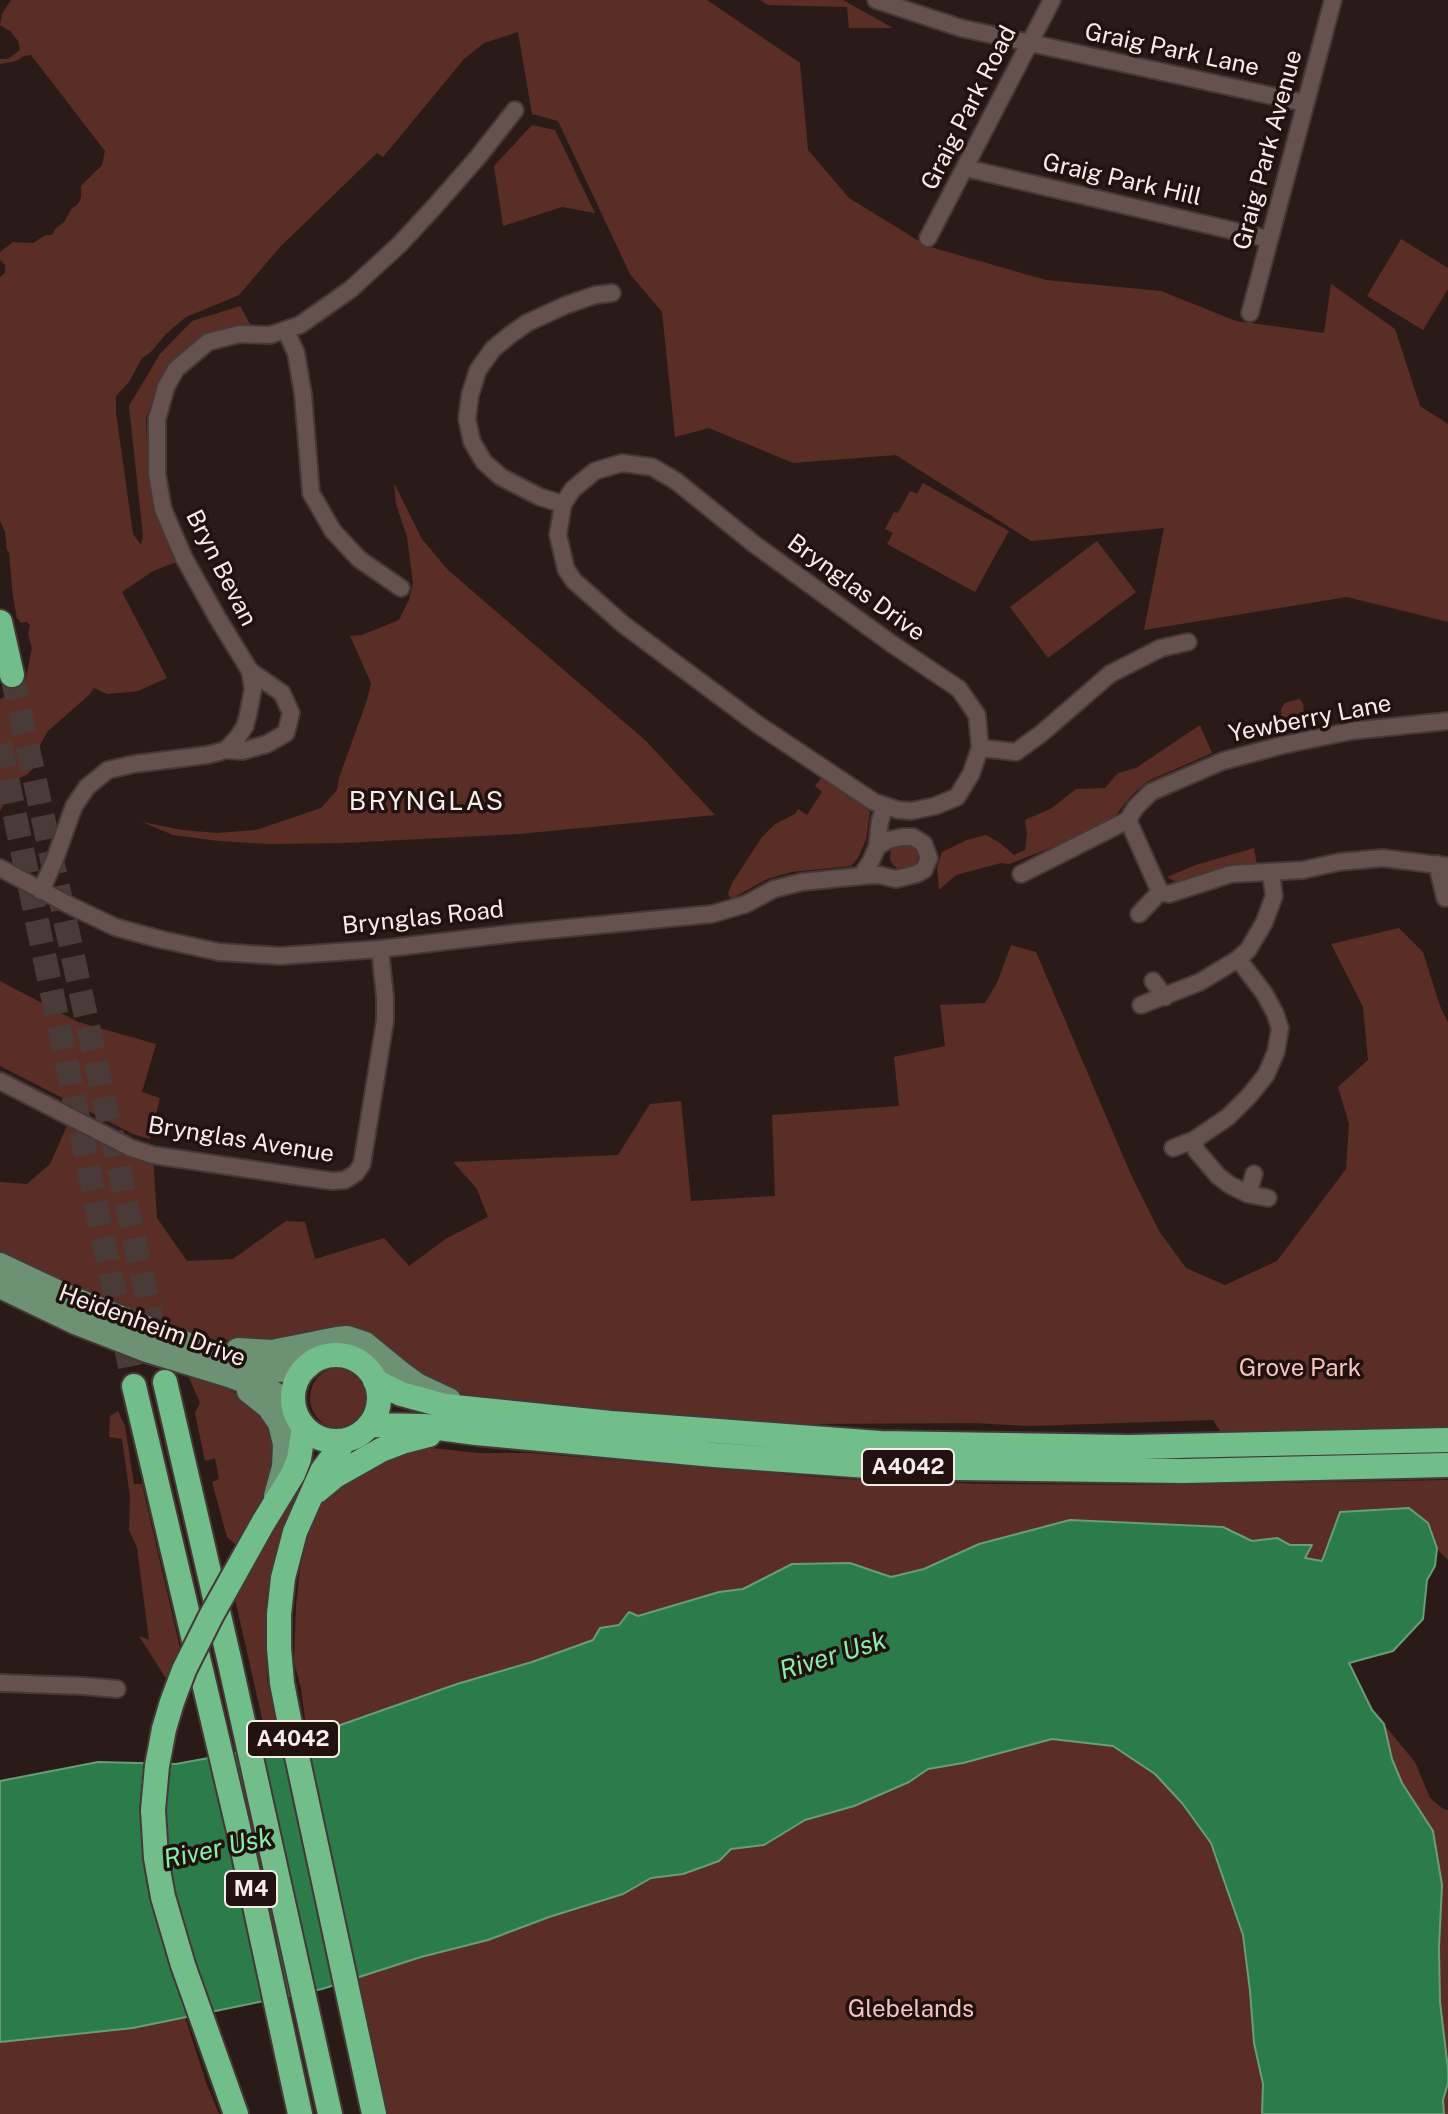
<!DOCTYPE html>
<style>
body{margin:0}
canvas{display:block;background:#2b1b18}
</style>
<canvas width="1448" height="2114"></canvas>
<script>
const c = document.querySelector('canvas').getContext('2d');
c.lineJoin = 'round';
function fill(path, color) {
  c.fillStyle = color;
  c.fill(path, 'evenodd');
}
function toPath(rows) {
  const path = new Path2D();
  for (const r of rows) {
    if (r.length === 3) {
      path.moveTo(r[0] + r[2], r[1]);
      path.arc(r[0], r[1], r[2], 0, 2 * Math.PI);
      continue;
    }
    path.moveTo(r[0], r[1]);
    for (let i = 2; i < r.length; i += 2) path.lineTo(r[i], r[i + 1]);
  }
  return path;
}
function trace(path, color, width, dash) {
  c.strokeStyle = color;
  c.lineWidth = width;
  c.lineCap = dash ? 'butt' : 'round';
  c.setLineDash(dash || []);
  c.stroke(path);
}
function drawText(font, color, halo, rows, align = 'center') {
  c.font = font + ' "Public Sans",sans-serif';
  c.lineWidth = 7;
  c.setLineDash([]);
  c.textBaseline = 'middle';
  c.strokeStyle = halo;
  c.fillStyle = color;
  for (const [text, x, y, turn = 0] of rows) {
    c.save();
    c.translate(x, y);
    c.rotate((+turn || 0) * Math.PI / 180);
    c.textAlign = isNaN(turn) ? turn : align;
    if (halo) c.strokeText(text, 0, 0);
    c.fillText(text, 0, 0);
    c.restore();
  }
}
const green = toPath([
 [11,0,707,0,800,63,808,150,849,198,927,246,1046,280,1161,291,1236,321,1324,333,1331,284,1395,329,1420,406,1448,424,1448,622,1347,597,1144,630,1164,528,1031,541,896,455,793,463,709,428,675,437,662,312,630,274,558,121,532,114,518,32,484,43,464,59,383,157,377,153,280,247,239,295,186,317,166,334,150,353,142,358,129,382,116,396,116,413,133,534,141,545,143,536,129,406,160,354,192,321,240,306,252,328,231,328,159,384,146,418,148,473,156,512,179,561,153,571,122,592,167,678,138,691,129,692,107,694,94,688,89,695,48,731,40,745,39,761,28,774,16,780,6,790,5,802,0,811,0,699,4,697,6,681,16,681,20,685,25,683,32,648,28,634,30,625,27,622,21,623,17,618,13,597,9,552,7,550,5,532,0,521,0,277,5,273,5,265,0,260,0,252,13,242,33,243,46,235,52,235,56,228,64,222,72,208,77,205,81,198,81,186,102,165,105,151,31,55,24,56,16,61,0,64,0,59,8,59,20,50,18,41,10,31,0,25,2,14],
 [760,0,843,0,893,28,849,28,847,7,768,5],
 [532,125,555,130,595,213,562,207,503,226,494,166],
 [1401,239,1448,268,1448,289,1423,330,1367,296],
 [394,483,422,539,448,570,646,741,715,815,519,834,343,843,269,844,219,841,173,835,142,822,182,830,217,833,256,830,321,808,337,790,339,778,367,700,371,683,350,636,362,635,399,620,409,600,413,583,407,537,396,504],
 [923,483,1009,531,975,592,887,544,893,533,885,529,894,512,898,513,910,491,917,494],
 [1097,541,1136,592,1048,658,1010,607],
 [1299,699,1303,703,1305,724,1298,730,1285,732,1282,729,1281,709,1285,703],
 [1200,725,1212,753,1148,781,1132,795,1112,820,1068,841,1009,864,1001,863,956,875,939,890,937,868,942,852,967,840,986,835,1000,843,1014,855,1025,850,1027,834,1025,820,1052,808,1076,789,1105,788,1118,773,1136,768],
 [822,777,864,806,870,812,866,840,858,858,851,866,792,872,767,879,733,898,729,897,728,893,732,883,762,837,775,824,795,814,798,809,807,815,822,792,815,786],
 [904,856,14],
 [1254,848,1257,865,1218,871,1178,883,1167,877,1196,865],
 [1399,928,1423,952,1440,1006,1448,1022,1448,1429,1222,1434,1213,1420,1028,1426,975,1423,810,1424,580,1411,470,1396,417,1379,380,1339,345,1328,266,1344,195,1337,31,1270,0,1253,0,1182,27,1184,50,1164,71,1117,153,1155,157,1218,187,1261,233,1259,286,1221,305,1222,315,1259,384,1238,409,1266,447,1238,488,1217,477,1189,453,1162,618,1155,650,1104,681,1101,691,1201,775,1196,772,1115,899,1106,894,1057,945,1046,940,1005,985,1003,997,983,1011,945,1036,952,1132,1177,1159,1231,1186,1268,1225,1285,1277,1261,1346,1169,1349,1124,1338,1087,1368,1060,1363,1007,1331,944],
 [0,981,78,1022,156,1044,142,1092,160,1098,150,1139,133,1134,0,1066],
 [341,1398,31],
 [187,1373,222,1384,268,1416,278,1451,268,1495,237,1546,227,1537,212,1482,219,1479,215,1458,205,1461,195,1413,200,1403],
 [118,1411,125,1426,134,1484,142,1484,180,1648,167,1680,139,1636,149,1640,137,1548,129,1530,130,1497,122,1439,109,1437,110,1416],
 [432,1448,478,1453,530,1453,842,1479,984,1484,1160,1485,1448,1480,1448,1560,1437,1549,1435,1566,1427,1580,1423,1619,1393,1651,1349,1663,1372,1710,1415,1762,1430,1798,1443,1809,1448,1810,1448,2114,1408,2114,1317,1561,1305,1559,422,1769,0,1781,98,1762,176,1764,268,1745,235,1599,279,1523,309,1465,314,1468,280,1537,267,1594,265,1621,267,1680,280,1741,312,1733,305,1719,301,1688,294,1662,296,1606,300,1568,311,1525,325,1497,353,1472,401,1451],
 [1162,1687,1329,2114,387,2114,358,1977,322,1989,185,2017,207,2085,219,2114,0,2114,0,1968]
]);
const water = toPath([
 [1409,1508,1428,1523,1437,1548,1435,1566,1427,1580,1423,1619,1393,1651,1349,1663,1372,1710,1384,1724,1392,1759,1402,1783,1433,1831,1442,1885,1439,1947,1440,2002,1448,2069,1448,2083,1443,2100,1444,2114,1262,2114,1263,2084,1254,2043,1250,1991,1243,1935,1211,1843,1182,1803,1155,1774,1113,1746,1052,1739,963,1763,928,1769,909,1782,854,1806,805,1820,764,1845,731,1849,719,1861,683,1874,651,1878,623,1894,549,1917,488,1940,421,1957,322,1989,133,2028,0,2042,0,1781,98,1762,176,1764,252,1750,329,1729,457,1684,532,1662,593,1640,600,1628,619,1625,629,1612,638,1616,719,1592,743,1589,792,1564,850,1563,891,1577,924,1569,979,1544,1070,1520,1223,1527,1252,1541,1277,1538,1290,1545,1312,1545,1305,1558,1322,1561,1340,1512,1409,1508]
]);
const highwayTunnel = toPath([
 [12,675,158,1349],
 [0,744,134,1386]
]);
const street = toPath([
 [876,0,961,28,1305,103],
 [965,168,1269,239],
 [928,238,1052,0],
 [1250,313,1333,0],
 [286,331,296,353,303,394,311,493,333,531,359,559,401,588],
 [622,463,652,467,676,481,754,544,892,644,959,689,977,715,980,748,971,774,957,797,935,806,911,811,898,810,874,802,757,724,624,625,574,581,566,569,558,535,563,504,573,489,595,471,622,463],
 [563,504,540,497,501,477,484,462,472,442,467,419,470,395,478,370,493,349,510,335,527,323,566,305,595,295,612,293],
 [980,748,1016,752,1042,733,1110,674,1161,648,1188,642],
 [226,750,242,751,267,744,286,733,291,713,282,693,250,671],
 [1128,820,1160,892,1169,894,1231,874,1303,870,1339,862,1382,858,1448,866],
 [1437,864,1445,898],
 [0,868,71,906,115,927,159,939,219,952,280,956,380,949,516,933,712,914,746,904,774,889,802,882,861,876,871,861,877,847,880,821,885,806],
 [1021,874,1128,820,1135,808,1151,792,1223,761,1283,745,1351,731,1448,721],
 [861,876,879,875,896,879,916,874,924,870,929,858,924,844,913,837,903,837,888,840,877,847],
 [41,891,55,859,74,806,87,787,108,770,134,764,207,755,226,750,238,737,245,726,248,715,253,689,250,671,217,617,184,558,163,509,157,474,157,419,166,387,176,369,208,342,239,334,270,335,300,325,351,289,400,244,436,205,478,157,515,110],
 [1139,914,1160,892],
 [1153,981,1165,997],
 [1141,1005,1200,982,1238,959,1248,950,1264,923,1274,896,1271,873],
 [0,1081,131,1148,153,1155,310,1178,333,1181,345,1180,356,1173,362,1164,385,1021,385,997,380,949],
 [1194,1140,1196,1150,1218,1176,1230,1185,1248,1194,1268,1198],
 [1173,1148,1194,1140,1228,1117,1249,1096,1266,1075,1276,1052,1280,1028,1275,1013,1264,993,1238,959],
 [1248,1194,1254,1174],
 [0,1683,83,1686,117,1689]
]);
const primary = toPath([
 [0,1265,68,1297,188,1345,235,1360,276,1370,297,1369,308,1366],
 [0,1286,75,1322,147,1350,232,1376,268,1390,293,1405],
 [238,1350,272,1352,337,1339,347,1338,365,1344,403,1375,417,1385,449,1400],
 [249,1391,269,1407,280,1423,285,1444,284,1467,276,1496]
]);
const highway = toPath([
 [0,622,12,675],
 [336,1398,43],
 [375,1381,401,1394,445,1406,611,1423,880,1443,1129,1447,1448,1440],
 [165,1382,230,1663,330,2114],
 [134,1386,238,1827,300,2114],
 [370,1425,424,1426,476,1433,714,1455,882,1467,1184,1471,1448,1465],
 [345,1440,322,1471,295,1532,283,1578,279,1614,279,1648,282,1683,289,1719,374,2114],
 [317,1491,335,1476,381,1450,402,1442,429,1435],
 [263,1523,293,1474,299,1459,304,1427],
 [153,1810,156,1858,163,1897,183,1965,236,2114]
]);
const highwayBridge = toPath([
 [153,1810,157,1766,164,1729,172,1702,184,1670,211,1616,263,1523]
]);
const shields = [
 [908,1467,92],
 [293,1739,92],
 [251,1889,52]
];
const shieldNames = [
 ["A4042",908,1467],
 ["A4042",293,1739],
 ["M4",251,1889]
];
const streetNames = [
 ["Graig Park Lane",1172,50,12],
 ["Graig Park Road",969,108,-63],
 ["Graig Park Avenue",1268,150,-75],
 ["Graig Park Hill",1122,180,13],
 ["Bryn Bevan",221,568,63],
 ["Brynglas Drive",856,588,36],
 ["Yewberry Lane",1310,719,-11],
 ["Brynglas Road",423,918,-6],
 ["Brynglas Avenue",241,1140,9],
 ["Heidenheim Drive",152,1326,20]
];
const parkNames = [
 ["Grove Park",1300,1369],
 ["Glebelands",911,2010]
];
const neighbourhoodNames = [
 ["BRYNGLAS",427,802]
];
const waterNames = [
 ["River Usk",833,1656,-17],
 ["River Usk",218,1849,-12]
];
fill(green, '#5a2d26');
fill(water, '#2b7b4b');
trace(water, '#689d7b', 2);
trace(highwayTunnel, '#4a3a38', 24, [24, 12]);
trace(street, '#453837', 20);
trace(primary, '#453837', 28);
trace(highway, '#453837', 28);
trace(street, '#65514e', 16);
trace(primary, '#6c9273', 24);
trace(highway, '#71be8b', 24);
trace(highwayBridge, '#453837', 28, []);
trace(highwayBridge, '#71be8b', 24);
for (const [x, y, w] of shields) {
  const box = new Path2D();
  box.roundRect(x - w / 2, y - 18, w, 36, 6);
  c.fillStyle = '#21110f';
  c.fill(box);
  trace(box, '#f8ecea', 2);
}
drawText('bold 22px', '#f8ecea', null, shieldNames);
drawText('24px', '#f8ecea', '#21110f', streetNames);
drawText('24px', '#f4c5bd', '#21110f', parkNames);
c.letterSpacing = '2px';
drawText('26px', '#f8ecea', '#21110f', neighbourhoodNames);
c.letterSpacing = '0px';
drawText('italic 26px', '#86efaa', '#21110f', waterNames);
</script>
